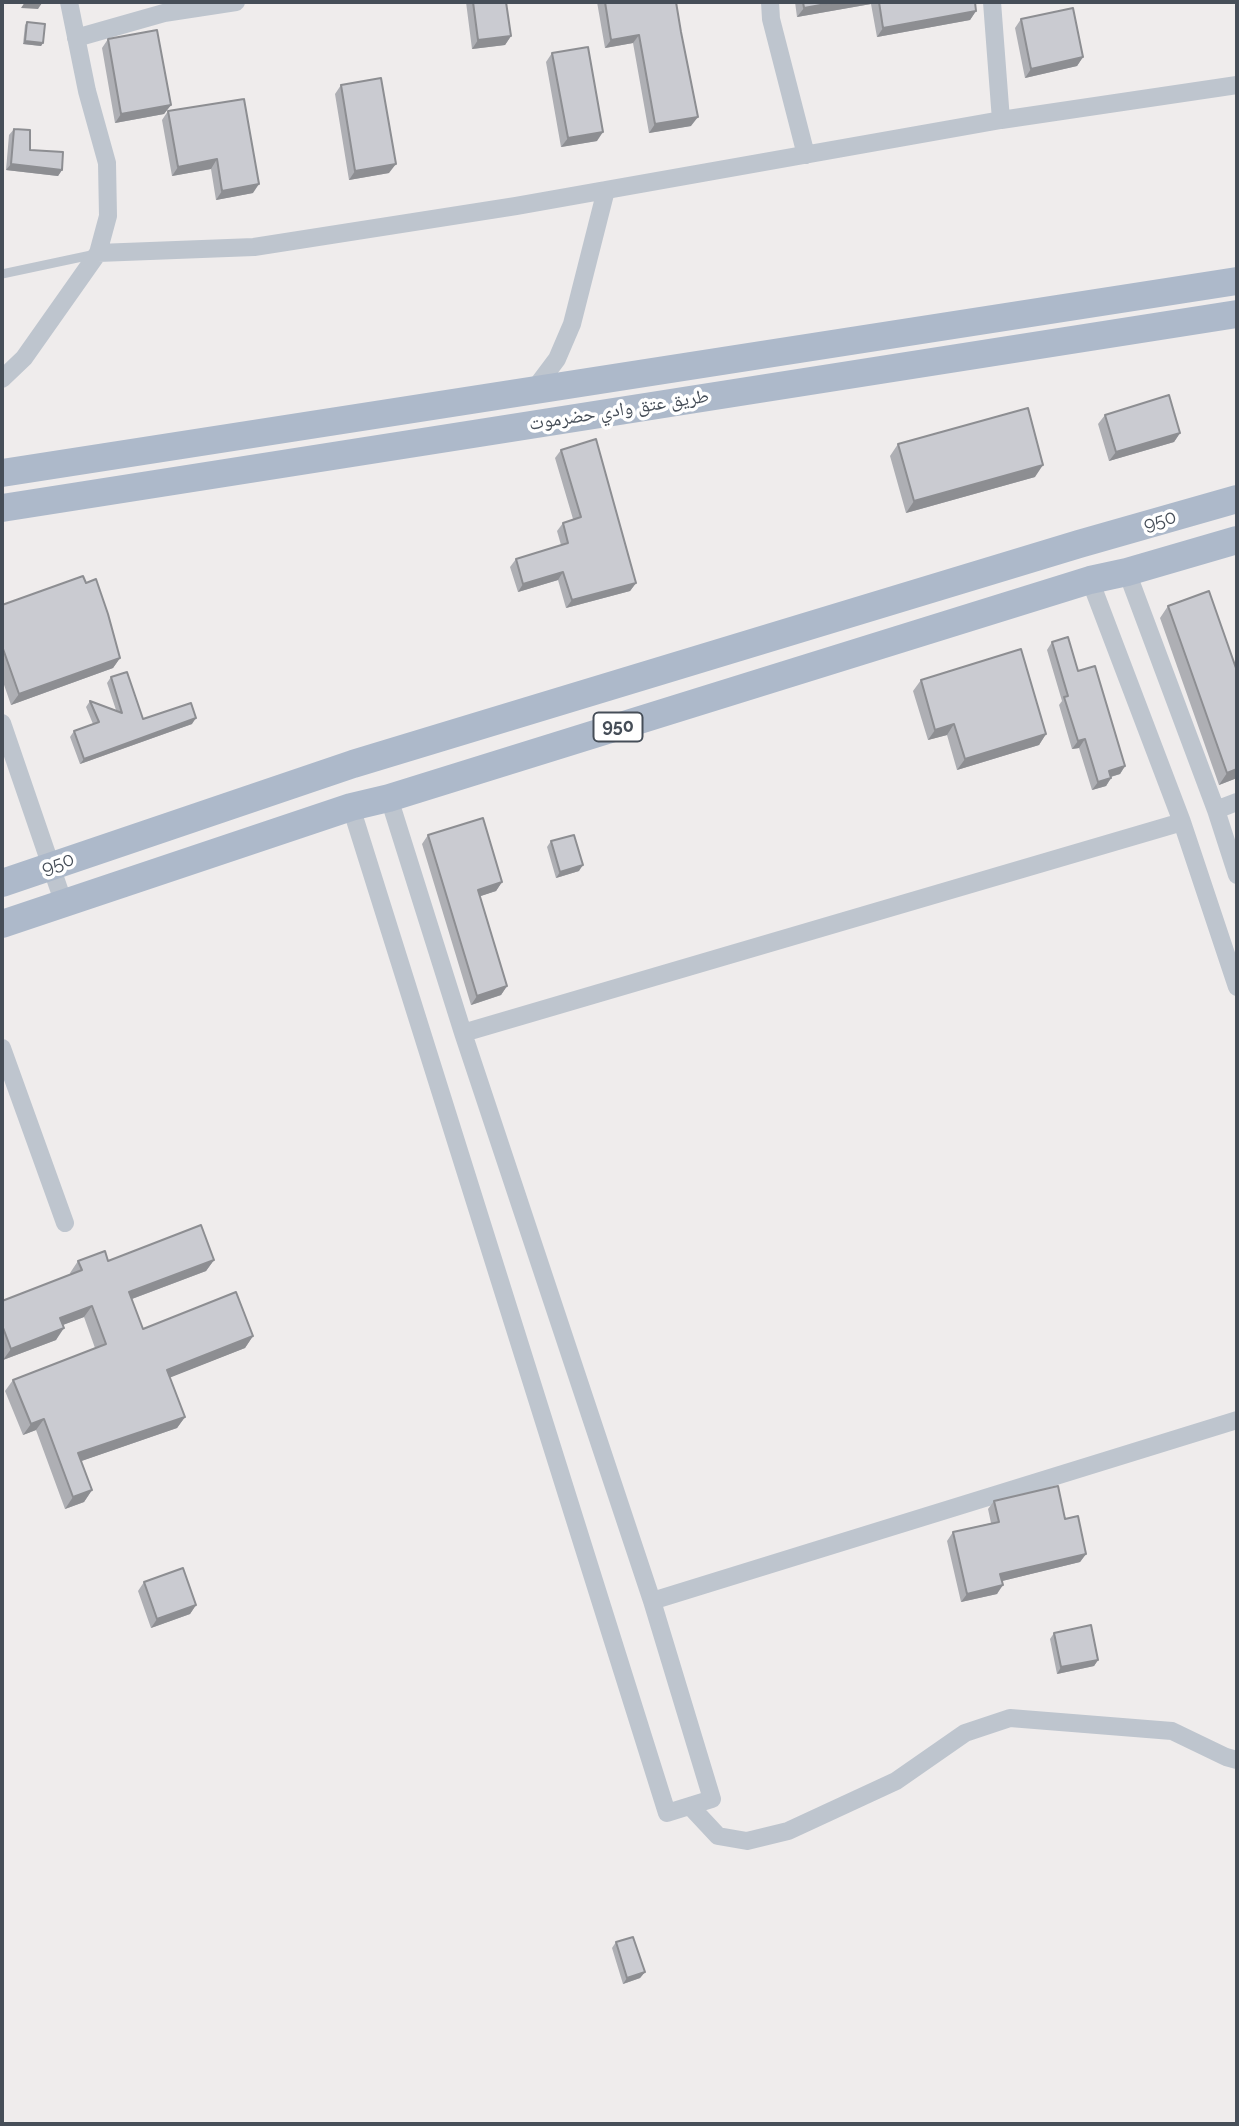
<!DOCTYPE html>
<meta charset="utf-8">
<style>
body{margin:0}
#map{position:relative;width:1239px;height:2126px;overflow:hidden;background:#efecec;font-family:Raleway,sans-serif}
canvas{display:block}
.frame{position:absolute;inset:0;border:4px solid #464e58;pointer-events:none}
</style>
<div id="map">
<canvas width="1239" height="2126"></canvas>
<div class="frame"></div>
</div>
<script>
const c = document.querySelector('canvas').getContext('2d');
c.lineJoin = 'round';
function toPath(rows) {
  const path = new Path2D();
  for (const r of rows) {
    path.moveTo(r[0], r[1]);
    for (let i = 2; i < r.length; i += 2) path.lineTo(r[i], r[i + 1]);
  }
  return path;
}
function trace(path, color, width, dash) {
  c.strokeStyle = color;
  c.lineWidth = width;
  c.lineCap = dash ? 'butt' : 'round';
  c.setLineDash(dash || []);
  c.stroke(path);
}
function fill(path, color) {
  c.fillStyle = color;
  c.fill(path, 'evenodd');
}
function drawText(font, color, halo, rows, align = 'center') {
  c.font = font + ' Raleway,"Noto Naskh Arabic",sans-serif';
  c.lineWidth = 7;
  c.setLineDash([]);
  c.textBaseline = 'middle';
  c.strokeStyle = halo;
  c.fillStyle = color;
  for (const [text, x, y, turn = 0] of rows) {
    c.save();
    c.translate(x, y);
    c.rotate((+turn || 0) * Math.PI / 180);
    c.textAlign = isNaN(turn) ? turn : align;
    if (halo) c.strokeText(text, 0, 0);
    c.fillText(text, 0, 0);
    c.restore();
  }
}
const service = toPath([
 [2,274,96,254]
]);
const minor = toPath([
 [770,2,771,19,806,155],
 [992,2,1001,120],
 [76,38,164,13,236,2],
 [98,253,254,247,516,206,1001,120,1237,85],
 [2,379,24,358,98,253,108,216,107,163,87,91,69,2],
 [533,391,557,359,572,324,606,190],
 [1127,572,1216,810,1237,875],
 [1090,580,1182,822,1237,987],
 [2,723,64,904],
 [351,807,667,1813,712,1799,652,1601,463,1033,389,798],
 [1216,810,1237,802],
 [463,1033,1182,822],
 [2,1048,65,1223],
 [652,1601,1237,1420],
 [690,1806,718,1836,747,1841,788,1831,896,1781,965,1733,1010,1718,1172,1731,1226,1757,1237,1760]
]);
const primary = toPath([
 [2,473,1237,281],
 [2,508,1237,314],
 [2,883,353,764,1079,544,1237,499],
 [2,924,351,807,389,798,1090,580,1127,572,1237,540]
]);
const wall = toPath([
 [466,2,506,2,511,36,505,45,472,49],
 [597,2,676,2,691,126,649,133,633,43,605,48],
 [795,2,975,2,976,11,970,20,877,37,871,4,797,17],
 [1021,19,1083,57,1077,66,1025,78,1015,28],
 [27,22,43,43,41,46,23,44,25,25],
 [108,39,171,105,164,114,115,123,102,48],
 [552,53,597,141,561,147,546,62],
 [341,85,389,173,349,180,335,94],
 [168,111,253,193,216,200,211,169,172,176,162,120],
 [14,129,30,150,62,170,58,176,6,170,9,135],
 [1105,415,1180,433,1174,442,1109,461,1098,424],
 [898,444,1035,477,906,513,890,456],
 [561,450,636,583,630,591,566,608,558,580,518,592,510,567,516,559,561,545,557,531,563,523,573,519,555,458],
 [2,605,120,658,113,668,11,705,2,679],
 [1168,606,1237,778,1219,785,1160,618],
 [1052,642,1078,671,1125,766,1120,774,1111,777,1111,778,1106,786,1092,790,1079,748,1072,749,1059,705,1062,701,1047,650],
 [111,677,143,719,192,724,80,764,70,737,74,731,93,724,86,707,90,701,116,710,107,683],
 [921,680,1046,734,1039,745,957,770,947,735,928,740,913,691],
 [428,835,502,882,496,891,480,896,507,986,501,995,471,1005,422,844],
 [551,841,579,871,556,878,547,847],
 [214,1260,206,1271,132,1299,143,1329,253,1336,245,1348,170,1377,185,1417,177,1428,81,1461,92,1490,84,1502,65,1509,36,1430,23,1435,5,1391,13,1380,95,1348,84,1317,63,1325,56,1340,3,1360,2,1301,71,1275,70,1273,78,1261],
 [994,1501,1065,1519,1086,1554,1080,1562,1002,1581,997,1594,961,1602,947,1541,953,1532,991,1523,988,1509],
 [144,1582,196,1605,190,1614,151,1628,138,1591],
 [1054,1633,1098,1660,1094,1666,1057,1674,1050,1639],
 [616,1942,645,1972,640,1978,623,1984,612,1948]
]);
const shadedWall = toPath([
 [25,2,42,3,38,9,21,8],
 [837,2,872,2,871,4,797,17,804,8],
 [976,11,970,20,877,37,883,28],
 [639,35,633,43,605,48,611,40],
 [511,36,505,45,472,49,478,40],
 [25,41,43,43,41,46,23,44],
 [1083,57,1077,66,1025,78,1031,69],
 [171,105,164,114,115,123,121,114],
 [698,117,691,126,649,133,655,124],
 [603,132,597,141,561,147,568,138],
 [217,159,211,169,172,176,178,167],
 [11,164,62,170,58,176,6,170],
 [396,164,389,173,349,180,355,171],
 [259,184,253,193,216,200,222,191],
 [1180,433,1174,442,1109,461,1116,452],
 [1043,465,1035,477,906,513,914,501],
 [563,572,558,580,518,592,523,584],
 [636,583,630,591,566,608,572,600],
 [120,658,113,668,11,705,19,694],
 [196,718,192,724,80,764,84,759],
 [954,724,947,735,928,740,935,730],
 [1046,734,1039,745,957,770,965,759],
 [1085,739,1079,748,1072,749,1078,741],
 [1125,766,1120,774,1103,779,1109,771],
 [1237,769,1237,778,1219,785,1227,773],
 [1111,778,1106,786,1092,790,1098,782],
 [583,865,579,871,556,878,560,872],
 [502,882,496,891,472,899,478,890],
 [507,986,501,995,471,1005,477,996],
 [214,1260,206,1271,121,1303,129,1292],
 [92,1306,84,1317,52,1329,60,1318],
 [64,1328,56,1340,3,1360,11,1349],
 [253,1336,245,1348,159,1382,167,1370],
 [185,1417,177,1428,70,1465,78,1453],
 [44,1419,36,1430,23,1435,31,1424],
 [92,1490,84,1502,65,1509,73,1497],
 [1086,1554,1080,1562,994,1583,1000,1574],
 [1003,1585,997,1594,961,1602,967,1594],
 [196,1605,190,1614,151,1628,157,1619],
 [1098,1660,1094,1666,1057,1674,1061,1667],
 [645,1972,640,1978,623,1984,627,1978]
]);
const building = toPath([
 [473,2,506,2,511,36,478,40,473,2],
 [605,2,676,2,681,32,698,117,655,124,639,35,611,40,605,2],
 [803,2,837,2,804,8,803,2],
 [879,2,975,2,976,11,883,28,879,2],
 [1073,8,1083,57,1031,69,1021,19,1073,8],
 [27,22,45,24,43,43,25,41,27,22],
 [157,30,171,105,121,114,108,39,157,30],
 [588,47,603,132,568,138,552,53,588,47],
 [381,78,396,164,355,171,341,85,381,78],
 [244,99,259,184,222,191,217,159,178,167,168,111,244,99],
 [14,129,30,130,30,150,63,152,62,170,11,164,14,129],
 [1169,395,1180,433,1116,452,1105,415,1169,395],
 [1028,408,1043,465,914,501,898,444,1028,408],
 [596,439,636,583,572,600,563,572,523,584,516,559,568,543,563,523,581,517,561,450,596,439],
 [83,576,86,583,96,579,108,614,120,658,19,694,2,646,2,605,83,576],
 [1209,591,1237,671,1237,769,1227,773,1168,606,1209,591],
 [1068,637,1078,671,1095,666,1125,766,1109,771,1111,778,1098,782,1085,739,1078,741,1064,697,1068,696,1052,642,1068,637],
 [1021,649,1046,734,965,759,954,724,935,730,921,680,1021,649],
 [127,672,143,719,191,703,196,718,84,759,74,731,99,722,90,701,122,713,111,677,127,672],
 [483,818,502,882,478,890,507,986,477,996,428,835,483,818],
 [574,835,583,865,560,872,551,841,574,835],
 [201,1225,214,1260,129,1292,143,1329,236,1292,253,1336,167,1370,185,1417,78,1453,92,1490,73,1497,44,1419,31,1424,13,1380,106,1344,92,1306,60,1318,64,1328,11,1349,2,1325,2,1301,82,1270,78,1261,105,1251,108,1261,201,1225],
 [1058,1486,1065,1519,1078,1516,1086,1554,1000,1574,1003,1585,967,1594,953,1532,999,1522,994,1501,1058,1486],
 [183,1568,196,1605,157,1619,144,1582,183,1568],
 [1091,1625,1098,1660,1061,1667,1054,1633,1091,1625],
 [633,1937,645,1972,627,1978,616,1942,633,1937]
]);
const shields = [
 [618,727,49]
];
const shieldNames = [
 ["950",618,727]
];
const streetNames = [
 ["طريق عتق وادي حضرموت",619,410,-9],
 ["950",1160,521,-16],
 ["950",58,864,-19]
];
trace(service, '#bec5ce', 9);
trace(minor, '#bec5ce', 18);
trace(primary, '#adb9ca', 28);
fill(wall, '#aeafb4');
fill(shadedWall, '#8d8e92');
fill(building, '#cacbd1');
trace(building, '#8d8e92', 2);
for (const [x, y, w] of shields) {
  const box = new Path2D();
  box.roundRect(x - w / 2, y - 14.5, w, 29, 5);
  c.fillStyle = '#fff';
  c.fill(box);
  trace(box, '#464e58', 2);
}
drawText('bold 18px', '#464e58', null, shieldNames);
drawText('19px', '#464e58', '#fff', streetNames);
</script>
